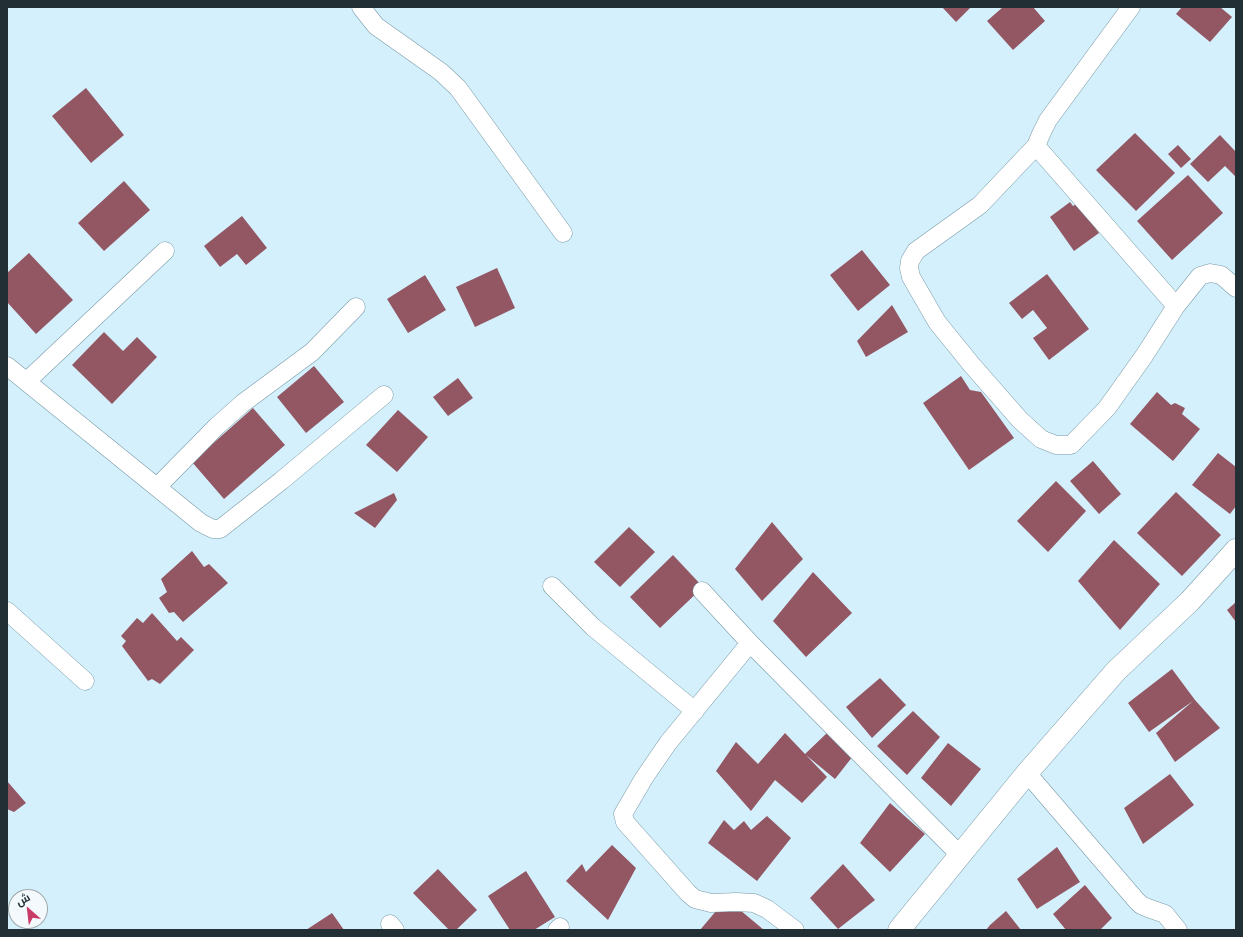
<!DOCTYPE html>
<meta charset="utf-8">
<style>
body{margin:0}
#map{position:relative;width:1243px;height:937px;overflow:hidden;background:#d4f0fc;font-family:"Space Grotesk",Cairo,sans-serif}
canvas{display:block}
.frame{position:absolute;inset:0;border:8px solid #222f35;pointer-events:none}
.north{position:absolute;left:8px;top:889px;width:40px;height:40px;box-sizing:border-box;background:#f3f9fc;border:1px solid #9fa8ac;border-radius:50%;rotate:332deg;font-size:11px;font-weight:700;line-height:16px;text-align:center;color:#222f35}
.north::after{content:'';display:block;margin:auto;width:14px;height:18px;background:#c93b69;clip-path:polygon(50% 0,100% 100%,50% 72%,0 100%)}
</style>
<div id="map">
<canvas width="1243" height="937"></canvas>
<div class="frame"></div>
<div class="north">ش</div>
</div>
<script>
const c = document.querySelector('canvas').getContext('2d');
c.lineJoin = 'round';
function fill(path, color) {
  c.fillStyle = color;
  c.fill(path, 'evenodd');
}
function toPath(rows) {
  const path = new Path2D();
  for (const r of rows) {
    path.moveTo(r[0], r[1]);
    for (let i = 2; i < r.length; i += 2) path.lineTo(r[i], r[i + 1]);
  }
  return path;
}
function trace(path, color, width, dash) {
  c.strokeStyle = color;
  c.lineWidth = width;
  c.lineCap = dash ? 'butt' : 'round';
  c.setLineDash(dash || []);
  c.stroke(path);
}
const building = toPath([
 [942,7,971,7,956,22],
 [1003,7,1033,7,1045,21,1013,50,987,21],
 [1182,7,1220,7,1232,17,1210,42,1176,14],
 [86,88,124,135,91,163,52,116],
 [1135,133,1175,173,1136,211,1096,170],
 [1220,135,1236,152,1236,177,1225,166,1208,182,1190,164],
 [1178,145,1191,159,1181,168,1168,154],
 [1188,175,1223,213,1172,260,1137,221],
 [124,181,150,210,104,251,78,223],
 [1070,202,1073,206,1078,203,1099,233,1074,251,1050,217],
 [242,216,267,248,246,265,237,254,220,267,204,246],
 [862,250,890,285,858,311,830,275],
 [29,253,73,300,36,334,7,302,7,273],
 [497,268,515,308,475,327,456,287],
 [1047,274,1089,329,1049,360,1033,338,1047,328,1033,310,1022,319,1009,303],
 [425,275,446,310,408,333,387,299],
 [892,305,908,332,866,357,857,341],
 [104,332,123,351,137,337,157,357,112,404,72,365],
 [314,366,344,402,306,433,277,397],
 [961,376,970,390,981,392,1014,438,969,470,923,403],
 [458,378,473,398,448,416,433,397],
 [1157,392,1171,405,1175,403,1185,408,1182,414,1200,429,1173,461,1130,424],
 [253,408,285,445,224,499,192,462],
 [398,410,428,437,397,472,366,445],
 [1218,453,1236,467,1236,506,1230,514,1192,485],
 [1093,461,1121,494,1099,514,1070,481],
 [1056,481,1086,511,1048,552,1017,521],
 [1176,492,1221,535,1182,576,1137,533],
 [394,493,397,500,375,528,354,513],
 [772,522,803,559,762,601,735,569],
 [629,527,655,552,620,587,594,562],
 [1114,540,1160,584,1120,630,1078,581],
 [192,551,204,567,209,564,228,583,183,622,174,612,169,613,159,598,167,592,161,579],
 [673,555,703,587,660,628,630,597],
 [813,572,852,613,806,657,773,621],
 [1236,602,1236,622,1227,610],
 [152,613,177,641,181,637,194,650,160,684,152,679,148,681,122,646,126,641,121,636,137,618,143,623],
 [1172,669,1195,700,1220,728,1175,762,1156,733,1193,701,1149,732,1128,703],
 [880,678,906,705,872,738,846,707],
 [913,711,940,737,907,775,877,746],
 [785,733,805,754,827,733,853,756,835,779,806,755,827,777,802,803,775,780,751,811,716,771,736,742,758,764],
 [948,743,981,769,951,806,921,778],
 [1170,774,1194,805,1143,844,1124,808],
 [7,781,26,803,14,812,7,809],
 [890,803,925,834,890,872,860,843],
 [767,816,791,838,757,881,708,843,724,820,734,830,744,821,751,830],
 [612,845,636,868,608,920,566,881,582,864,586,872],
 [1057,847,1080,882,1037,909,1017,879],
 [843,864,875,900,838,929,810,898],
 [438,869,477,910,456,930,449,930,413,893],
 [526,871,555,917,534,930,510,930,488,896],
 [1085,885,1112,918,1100,930,1066,930,1053,914],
 [740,910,764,930,700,930,716,911],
 [1006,911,1021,930,986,930,990,925],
 [332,913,344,930,306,930]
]);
const street = toPath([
 [361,7,376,26,441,72,458,88,563,233],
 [1131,7,1048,120,1041,134,1036,146,1176,306,1200,276,1210,273,1221,275,1236,288],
 [1036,146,980,205,916,251,910,261,909,268,911,277,937,322,971,364,1020,420,1041,439,1056,445,1071,445,1107,408,1144,356,1176,306],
 [7,366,201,523,213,529,220,529,281,481,384,395],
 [27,381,165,251],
 [157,487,217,426,243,403,312,352,356,307],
 [552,586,593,627,695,711],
 [702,591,750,643,960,855],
 [7,611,85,681],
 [750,643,668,743,644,778,623,814,625,822,688,893,695,899,711,903,736,902,754,903,767,909,795,930],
 [1027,773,1136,900,1141,905,1148,908,1165,914,1178,930],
 [390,924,395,930],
 [557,930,560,927]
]);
const secondary = toPath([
 [899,930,1027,773,1116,671,1190,601,1236,550]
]);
fill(building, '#935764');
trace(street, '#7899a6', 19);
trace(secondary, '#7899a6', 23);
trace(street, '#fff', 18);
trace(secondary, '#fff', 22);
</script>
